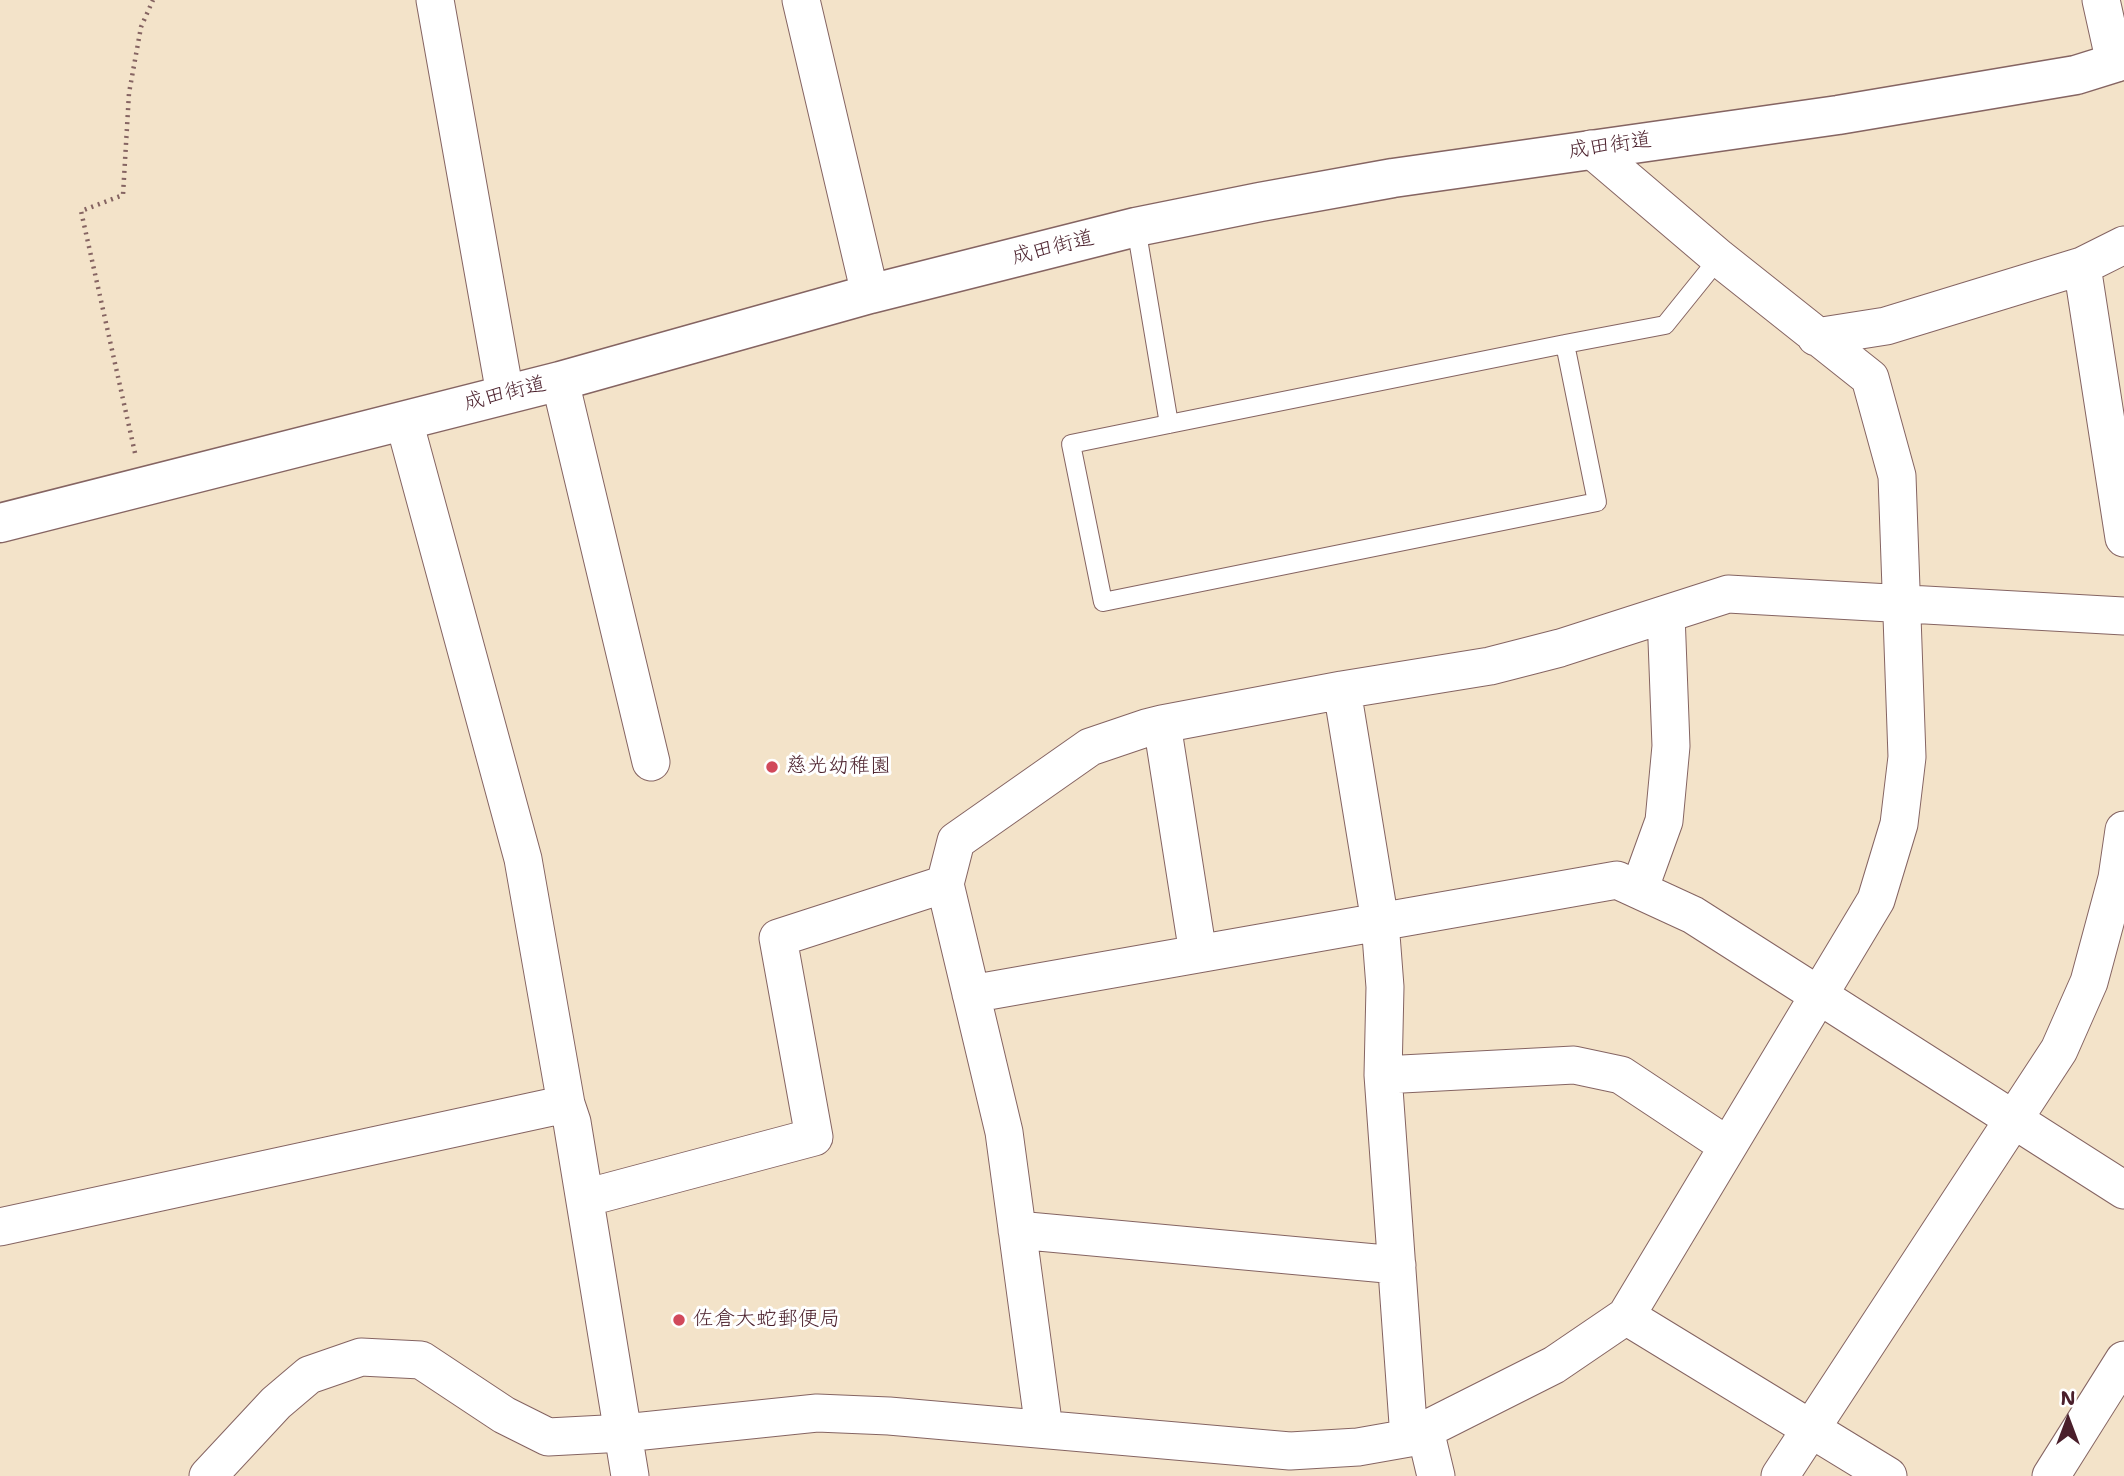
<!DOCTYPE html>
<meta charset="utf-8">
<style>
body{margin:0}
#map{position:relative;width:2124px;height:1476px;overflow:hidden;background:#f3e3c9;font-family:"Shantell Sans",sans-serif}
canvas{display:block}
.north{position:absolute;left:2033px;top:1385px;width:70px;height:70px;-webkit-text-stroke:5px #fff;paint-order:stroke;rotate:0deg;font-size:19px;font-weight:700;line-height:28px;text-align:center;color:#4a1f2b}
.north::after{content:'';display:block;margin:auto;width:24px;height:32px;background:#4a1f2b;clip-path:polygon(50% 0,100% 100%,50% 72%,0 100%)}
</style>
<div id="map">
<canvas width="2124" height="1476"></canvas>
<div class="north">N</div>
</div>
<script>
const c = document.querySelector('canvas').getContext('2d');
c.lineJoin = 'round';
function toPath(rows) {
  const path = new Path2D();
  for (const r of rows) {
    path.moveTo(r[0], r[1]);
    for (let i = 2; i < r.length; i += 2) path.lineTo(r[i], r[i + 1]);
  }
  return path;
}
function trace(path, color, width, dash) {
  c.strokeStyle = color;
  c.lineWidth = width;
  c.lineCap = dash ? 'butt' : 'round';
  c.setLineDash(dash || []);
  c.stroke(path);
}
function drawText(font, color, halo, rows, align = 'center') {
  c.font = font + ' "Shantell Sans","Klee One",sans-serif';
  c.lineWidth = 6;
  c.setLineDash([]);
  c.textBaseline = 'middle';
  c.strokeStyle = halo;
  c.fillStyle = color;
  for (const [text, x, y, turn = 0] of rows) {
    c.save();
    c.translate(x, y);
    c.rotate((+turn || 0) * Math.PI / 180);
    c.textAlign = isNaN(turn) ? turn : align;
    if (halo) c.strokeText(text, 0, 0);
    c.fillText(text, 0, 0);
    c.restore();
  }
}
const path = toPath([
 [135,453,81,211,123,195,129,93,141,27,153,0]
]);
const service = toPath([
 [1136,227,1169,424],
 [1565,344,1597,502,1103,602,1071,444,1169,424,1565,344,1665,325,1719,258]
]);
const minor = toPath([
 [435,0,505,394],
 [801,0,870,294],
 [2101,0,2115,63],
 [2082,266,2124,538],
 [1816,337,1886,326,2082,266,2124,245],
 [560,381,651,762],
 [404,421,523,859,566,1104,572,1122,630,1476],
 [1342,690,1380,922,1385,987,1383,1075,1409,1438],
 [1162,724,1198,954],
 [945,884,956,841,1090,747,1146,728,1162,724,1342,690,1490,666,1560,648,1728,594,2124,616],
 [1639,890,1664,821,1671,746,1666,614],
 [971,994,1617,880,1693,915,2124,1190],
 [1383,1075,1574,1065,1621,1075,1728,1146],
 [585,1198,814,1137,778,938,945,884,1004,1132,1044,1429],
 [0,1227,566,1104],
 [1017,1230,1397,1265],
 [1626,1316,1888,1476],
 [1425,1430,1436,1476],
 [208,1476,276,1403,309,1375,361,1357,421,1360,504,1415,548,1437,624,1433,817,1413,889,1416,1290,1451,1358,1447,1409,1438,1554,1365,1626,1316,1876,900,1899,824,1907,757,1897,476,1870,378,1719,258,1591,149],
 [1780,1476,2059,1050,2089,982,2117,878,2124,830],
 [2051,1476,2124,1360]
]);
const tertiary = toPath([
 [0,523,560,381,870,294,1136,227,1260,202,1393,178,1838,115,2076,75,2124,60]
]);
const markers = [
 [772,767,7,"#d1495b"],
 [679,1320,7,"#d1495b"]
];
const streetNames = [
 ["成田街道",1610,146,-8],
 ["成田街道",1053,248,-14],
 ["成田街道",505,394,-14]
];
const poiNames = [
 ["慈光幼稚園",786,767],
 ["佐倉大蛇郵便局",693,1320]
];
trace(service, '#856462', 20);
trace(minor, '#856462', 39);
trace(tertiary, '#856462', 41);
trace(path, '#856462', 4.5, [2, 5]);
trace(service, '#fff', 18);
trace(minor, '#fff', 37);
trace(tertiary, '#fff', 38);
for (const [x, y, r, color] of markers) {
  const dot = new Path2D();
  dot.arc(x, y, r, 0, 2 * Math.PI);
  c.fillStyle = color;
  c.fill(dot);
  trace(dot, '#fff', 2.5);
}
drawText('21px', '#4a1f2b', '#fff', streetNames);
drawText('21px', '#4a1f2b', '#fff', poiNames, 'left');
</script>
